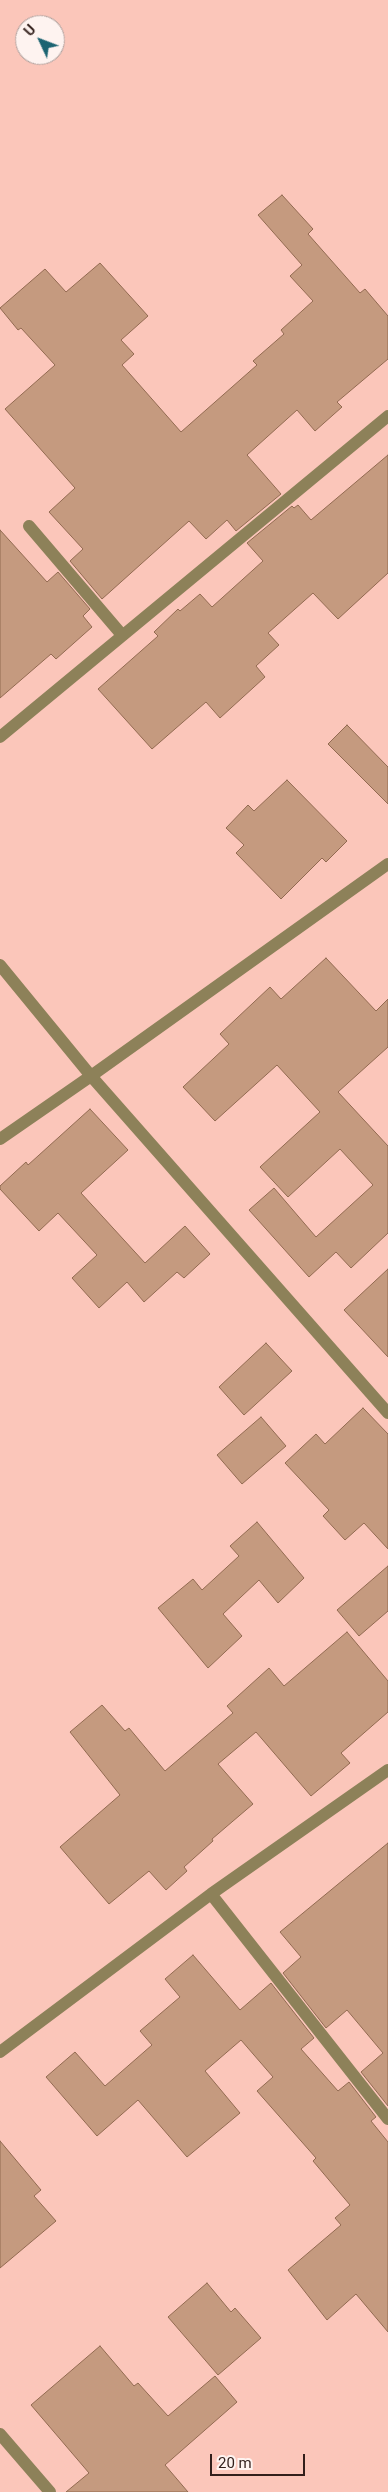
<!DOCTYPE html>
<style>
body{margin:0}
#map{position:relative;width:388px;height:2492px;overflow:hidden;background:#fbc6ba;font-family:Roboto,sans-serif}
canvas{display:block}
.north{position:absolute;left:15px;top:15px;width:50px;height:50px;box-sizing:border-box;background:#fef3f0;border:1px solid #ac9e9b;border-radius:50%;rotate:313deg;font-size:14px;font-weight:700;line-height:20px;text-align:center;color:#321f1b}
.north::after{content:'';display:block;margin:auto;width:18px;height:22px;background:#1c6472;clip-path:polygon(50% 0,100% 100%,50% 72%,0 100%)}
.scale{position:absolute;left:210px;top:2454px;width:95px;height:22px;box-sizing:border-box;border:2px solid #321f1b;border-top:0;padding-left:6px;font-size:15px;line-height:18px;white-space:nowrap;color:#321f1b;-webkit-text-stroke:4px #fef3f0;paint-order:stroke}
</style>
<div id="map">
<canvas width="388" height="2492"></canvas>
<div class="north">U</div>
<div class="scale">20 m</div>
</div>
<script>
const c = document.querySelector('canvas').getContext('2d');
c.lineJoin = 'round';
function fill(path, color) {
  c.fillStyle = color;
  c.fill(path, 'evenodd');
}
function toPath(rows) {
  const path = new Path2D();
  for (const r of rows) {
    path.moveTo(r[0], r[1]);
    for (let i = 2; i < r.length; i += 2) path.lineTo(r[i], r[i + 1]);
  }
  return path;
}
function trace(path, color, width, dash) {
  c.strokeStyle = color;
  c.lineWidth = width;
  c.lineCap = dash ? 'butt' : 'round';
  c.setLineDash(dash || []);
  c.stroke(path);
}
const building = toPath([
 [282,195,313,229,308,234,360,293,365,289,388,316,388,359,337,402,342,407,315,431,297,410,247,455,281,494,236,531,227,520,206,539,189,521,102,599,70,561,83,549,49,512,75,488,5,409,55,365,21,328,18,330,0,308,45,269,66,292,100,263,148,316,121,340,134,354,122,365,181,432,257,365,253,361,284,334,281,330,313,301,290,276,302,265,258,215,282,195],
 [388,455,388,573,338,619,313,593,268,633,279,645,256,666,265,677,220,718,206,702,152,749,98,689,158,636,154,632,178,609,180,611,200,594,212,607,263,561,247,543,292,506,294,508,298,505,311,520,388,455],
 [0,530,47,582,58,572,90,609,83,616,92,627,56,659,51,654,0,698,0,530],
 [347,725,388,767,388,804,328,744,347,725],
 [287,780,347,841,326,862,322,858,281,899,236,853,244,845,226,828,248,805,254,811,287,780],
 [326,958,376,1011,388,999,388,1047,338,1092,388,1146,388,1233,351,1268,336,1252,309,1277,249,1210,274,1188,316,1237,373,1185,340,1149,288,1197,260,1167,320,1112,277,1065,215,1121,183,1087,229,1044,220,1034,270,987,281,999,326,958],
 [90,1109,128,1150,81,1193,145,1263,185,1226,210,1254,184,1278,177,1272,144,1302,127,1282,99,1308,72,1278,97,1255,58,1213,39,1231,0,1189,0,1186,26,1162,28,1165,90,1109],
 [388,1269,388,1357,344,1310,388,1269],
 [266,1343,292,1371,244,1415,219,1387,266,1343],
 [363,1408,388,1434,388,1549,364,1523,345,1540,323,1516,329,1510,285,1463,316,1434,325,1444,363,1408],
 [261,1417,286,1446,242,1484,217,1455,261,1417],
 [257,1522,304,1578,278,1603,259,1580,223,1614,242,1636,208,1668,158,1608,193,1579,202,1590,239,1556,230,1546,257,1522],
 [388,1566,388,1611,359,1636,337,1610,388,1566],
 [347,1632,388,1681,388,1712,341,1753,350,1763,311,1796,256,1732,218,1764,253,1804,212,1839,213,1841,184,1867,187,1871,166,1890,149,1871,109,1904,60,1847,120,1795,70,1732,102,1705,125,1731,129,1728,165,1771,233,1713,227,1706,269,1668,284,1686,347,1632],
 [388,1843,388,2106,361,2072,383,2053,347,2010,326,2028,283,1973,301,1957,280,1932,388,1843],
 [193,1955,240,2010,271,1983,314,2038,301,2049,338,2091,349,2082,376,2117,371,2121,388,2142,388,2332,356,2294,327,2320,288,2270,341,2225,335,2218,350,2205,313,2161,316,2158,257,2091,273,2077,241,2040,205,2071,240,2113,187,2157,138,2100,97,2136,46,2077,75,2052,105,2086,152,2045,140,2031,180,1997,165,1979,193,1955],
 [0,2141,41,2190,34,2196,56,2221,0,2268,0,2141],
 [207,2283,231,2312,235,2308,261,2338,218,2375,168,2317,207,2283],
 [100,2346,134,2386,138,2383,168,2416,215,2376,237,2402,165,2465,188,2492,66,2492,89,2473,31,2405,100,2346]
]);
const minor = toPath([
 [29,526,122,635],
 [0,737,388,416],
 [0,965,91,1076,388,1413],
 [0,1139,91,1076,388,864],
 [211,1894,388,2119],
 [0,2052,211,1894,388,1770],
 [0,2434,50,2492]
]);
fill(building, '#c59a7f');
trace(building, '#926a51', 1);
trace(minor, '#8d8159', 12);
</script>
